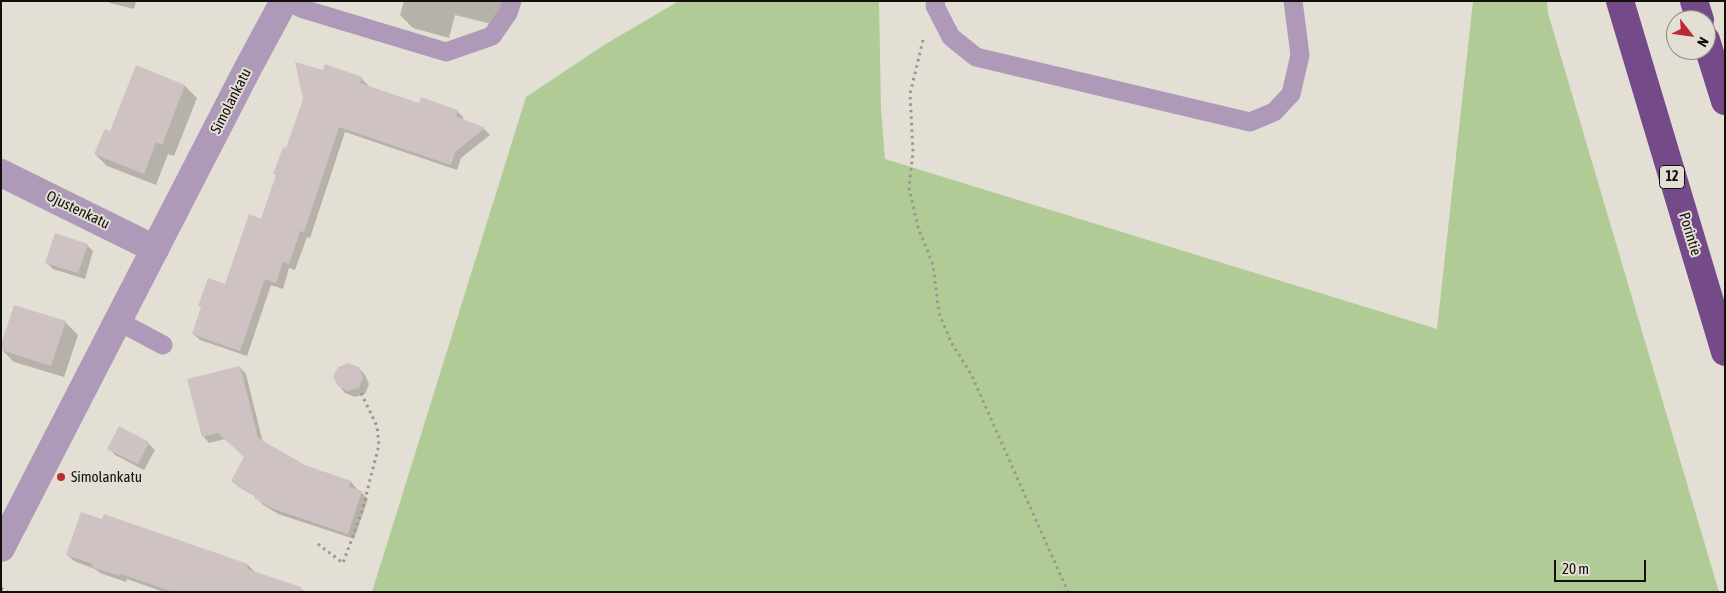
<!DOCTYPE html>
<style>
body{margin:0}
#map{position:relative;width:1726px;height:593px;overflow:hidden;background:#e4dfd5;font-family:"Asap Condensed",sans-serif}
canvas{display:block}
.frame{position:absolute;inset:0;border:2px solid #11100d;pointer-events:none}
.north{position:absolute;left:1666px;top:10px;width:50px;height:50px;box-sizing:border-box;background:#e4dfd5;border:1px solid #908c85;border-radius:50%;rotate:120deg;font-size:14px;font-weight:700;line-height:20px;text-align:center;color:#11100d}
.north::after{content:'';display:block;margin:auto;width:18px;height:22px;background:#bb2b33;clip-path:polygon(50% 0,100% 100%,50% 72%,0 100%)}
.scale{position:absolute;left:1554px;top:560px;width:92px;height:22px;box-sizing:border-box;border:2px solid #11100d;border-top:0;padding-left:6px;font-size:15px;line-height:18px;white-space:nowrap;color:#11100d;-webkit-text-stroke:4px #e4dfd5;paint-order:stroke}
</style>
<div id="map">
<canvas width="1726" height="593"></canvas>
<div class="frame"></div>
<div class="north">N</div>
<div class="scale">20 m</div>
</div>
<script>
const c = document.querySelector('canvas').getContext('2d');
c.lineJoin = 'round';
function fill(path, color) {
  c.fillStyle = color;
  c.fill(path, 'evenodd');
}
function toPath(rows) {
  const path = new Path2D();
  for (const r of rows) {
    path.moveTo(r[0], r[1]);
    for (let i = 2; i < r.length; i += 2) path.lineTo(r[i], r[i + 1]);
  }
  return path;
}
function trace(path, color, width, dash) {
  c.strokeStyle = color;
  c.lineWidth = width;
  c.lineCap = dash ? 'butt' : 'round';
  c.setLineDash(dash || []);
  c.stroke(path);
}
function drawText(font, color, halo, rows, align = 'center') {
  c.font = font + ' "Asap Condensed",sans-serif';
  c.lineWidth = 4;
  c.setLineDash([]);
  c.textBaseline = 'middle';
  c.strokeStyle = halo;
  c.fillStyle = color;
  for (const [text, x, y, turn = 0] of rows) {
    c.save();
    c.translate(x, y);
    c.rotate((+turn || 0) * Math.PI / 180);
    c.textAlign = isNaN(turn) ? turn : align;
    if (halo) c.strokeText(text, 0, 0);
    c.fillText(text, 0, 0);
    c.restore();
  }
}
const green = toPath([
 [679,1,879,1,881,109,885,159,1437,329,1473,1,1547,1,1548,13,1719,592,372,592,526,97,604,45]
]);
const shadow = toPath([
 [108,1,136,1,134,9,110,3],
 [404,1,510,1,503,27,455,15,449,38,413,28,400,15],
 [136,67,185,86,197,98,174,156,168,154,156,185,107,166,95,154,111,133],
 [324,72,361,78,368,85,367,87,420,105,457,111,463,117,463,120,484,129,490,135,461,158,457,170,345,132,310,238,307,237,295,270,289,268,283,289,271,285,247,356,200,340,193,334,226,286,262,220,277,176,274,174],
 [87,245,93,251,85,279,53,269,47,263],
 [65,322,78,335,64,377,14,362,1,349],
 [240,367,246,374,263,443,305,467,351,482,357,489,356,491,361,492,368,499,354,539,278,514,262,504,256,497,239,487,232,481,246,458,225,439,209,443,203,436],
 [359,368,365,375,369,384,365,394,355,397,345,393,339,386],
 [148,443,155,450,144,470,115,455,109,448],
 [67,555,248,565,254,571,254,573,308,592,164,592,127,579,126,582,100,573,95,569,74,561]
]);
const building = toPath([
 [295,62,323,70,325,64,362,77,360,83,419,103,421,97,458,110,456,116,485,128,455,152,451,165,339,127,304,232,300,231,289,264,283,262,276,283,265,279,240,351,192,334,201,307,198,306,208,278,225,284,249,214,261,219,276,175,273,174,283,147,286,148,303,99],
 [136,65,185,85,162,145,156,142,144,174,94,154,105,129,110,131],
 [55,233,88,244,78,273,45,263],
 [14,305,66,321,51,366,1,350,1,344],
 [348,363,359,367,363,377,359,388,348,391,338,386,333,377,338,367],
 [240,366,258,438,305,465,351,481,349,487,362,491,348,534,271,508,254,498,255,496,231,481,244,457,218,433,202,437,187,379],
 [119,426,149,442,138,464,107,449],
 [81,512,102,519,104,514,248,564,247,569,301,587,301,592,173,592,121,574,120,576,92,567,93,564,66,555]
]);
const path = toPath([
 [923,40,910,94,913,152,909,188,918,227,933,265,939,313,951,342,971,374,1068,592],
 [318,544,343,563,362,511,379,445,377,426,361,393],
 [1,588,7,592]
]);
const service = toPath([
 [286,1,303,9,446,52,492,36,508,13,512,1],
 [936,1,935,6,951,37,976,57,1250,122,1274,112,1291,94,1300,55,1293,1],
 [118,321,163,345]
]);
const minor = toPath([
 [1,173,155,249]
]);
const tertiary = toPath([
 [1,548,248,68,284,1]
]);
const motorway = toPath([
 [1620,1,1725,352],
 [1694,1,1700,20],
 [1706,40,1725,101]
]);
const markers = [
 [61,477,5,"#bb2b33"]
];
const shields = [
 [1672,177,25]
];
const shieldNames = [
 ["12",1672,177]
];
const streetNames = [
 ["Simolankatu",231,101,-63],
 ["Ojustenkatu",78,210,26],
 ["Porintie",1690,234,73]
];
const poiNames = [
 ["Simolankatu",71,477]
];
fill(green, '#b1cb96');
fill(shadow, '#0003');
fill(building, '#cfc2c2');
trace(path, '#9a978f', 3, [2.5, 4]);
trace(service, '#ae9ab8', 19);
trace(minor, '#ae9ab8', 28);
trace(tertiary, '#ae9ab8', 28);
trace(motorway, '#744a88', 28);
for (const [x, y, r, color] of markers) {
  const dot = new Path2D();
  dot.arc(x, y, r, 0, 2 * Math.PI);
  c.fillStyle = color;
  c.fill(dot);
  trace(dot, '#e4dfd5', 2);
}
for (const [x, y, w] of shields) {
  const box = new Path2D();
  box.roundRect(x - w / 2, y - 11.5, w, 23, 4);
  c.fillStyle = '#e4dfd5';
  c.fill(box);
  trace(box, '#11100d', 1);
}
drawText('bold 14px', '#11100d', null, shieldNames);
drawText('15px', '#11100d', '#e4dfd5', streetNames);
drawText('15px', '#11100d', '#e4dfd5', poiNames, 'left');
</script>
